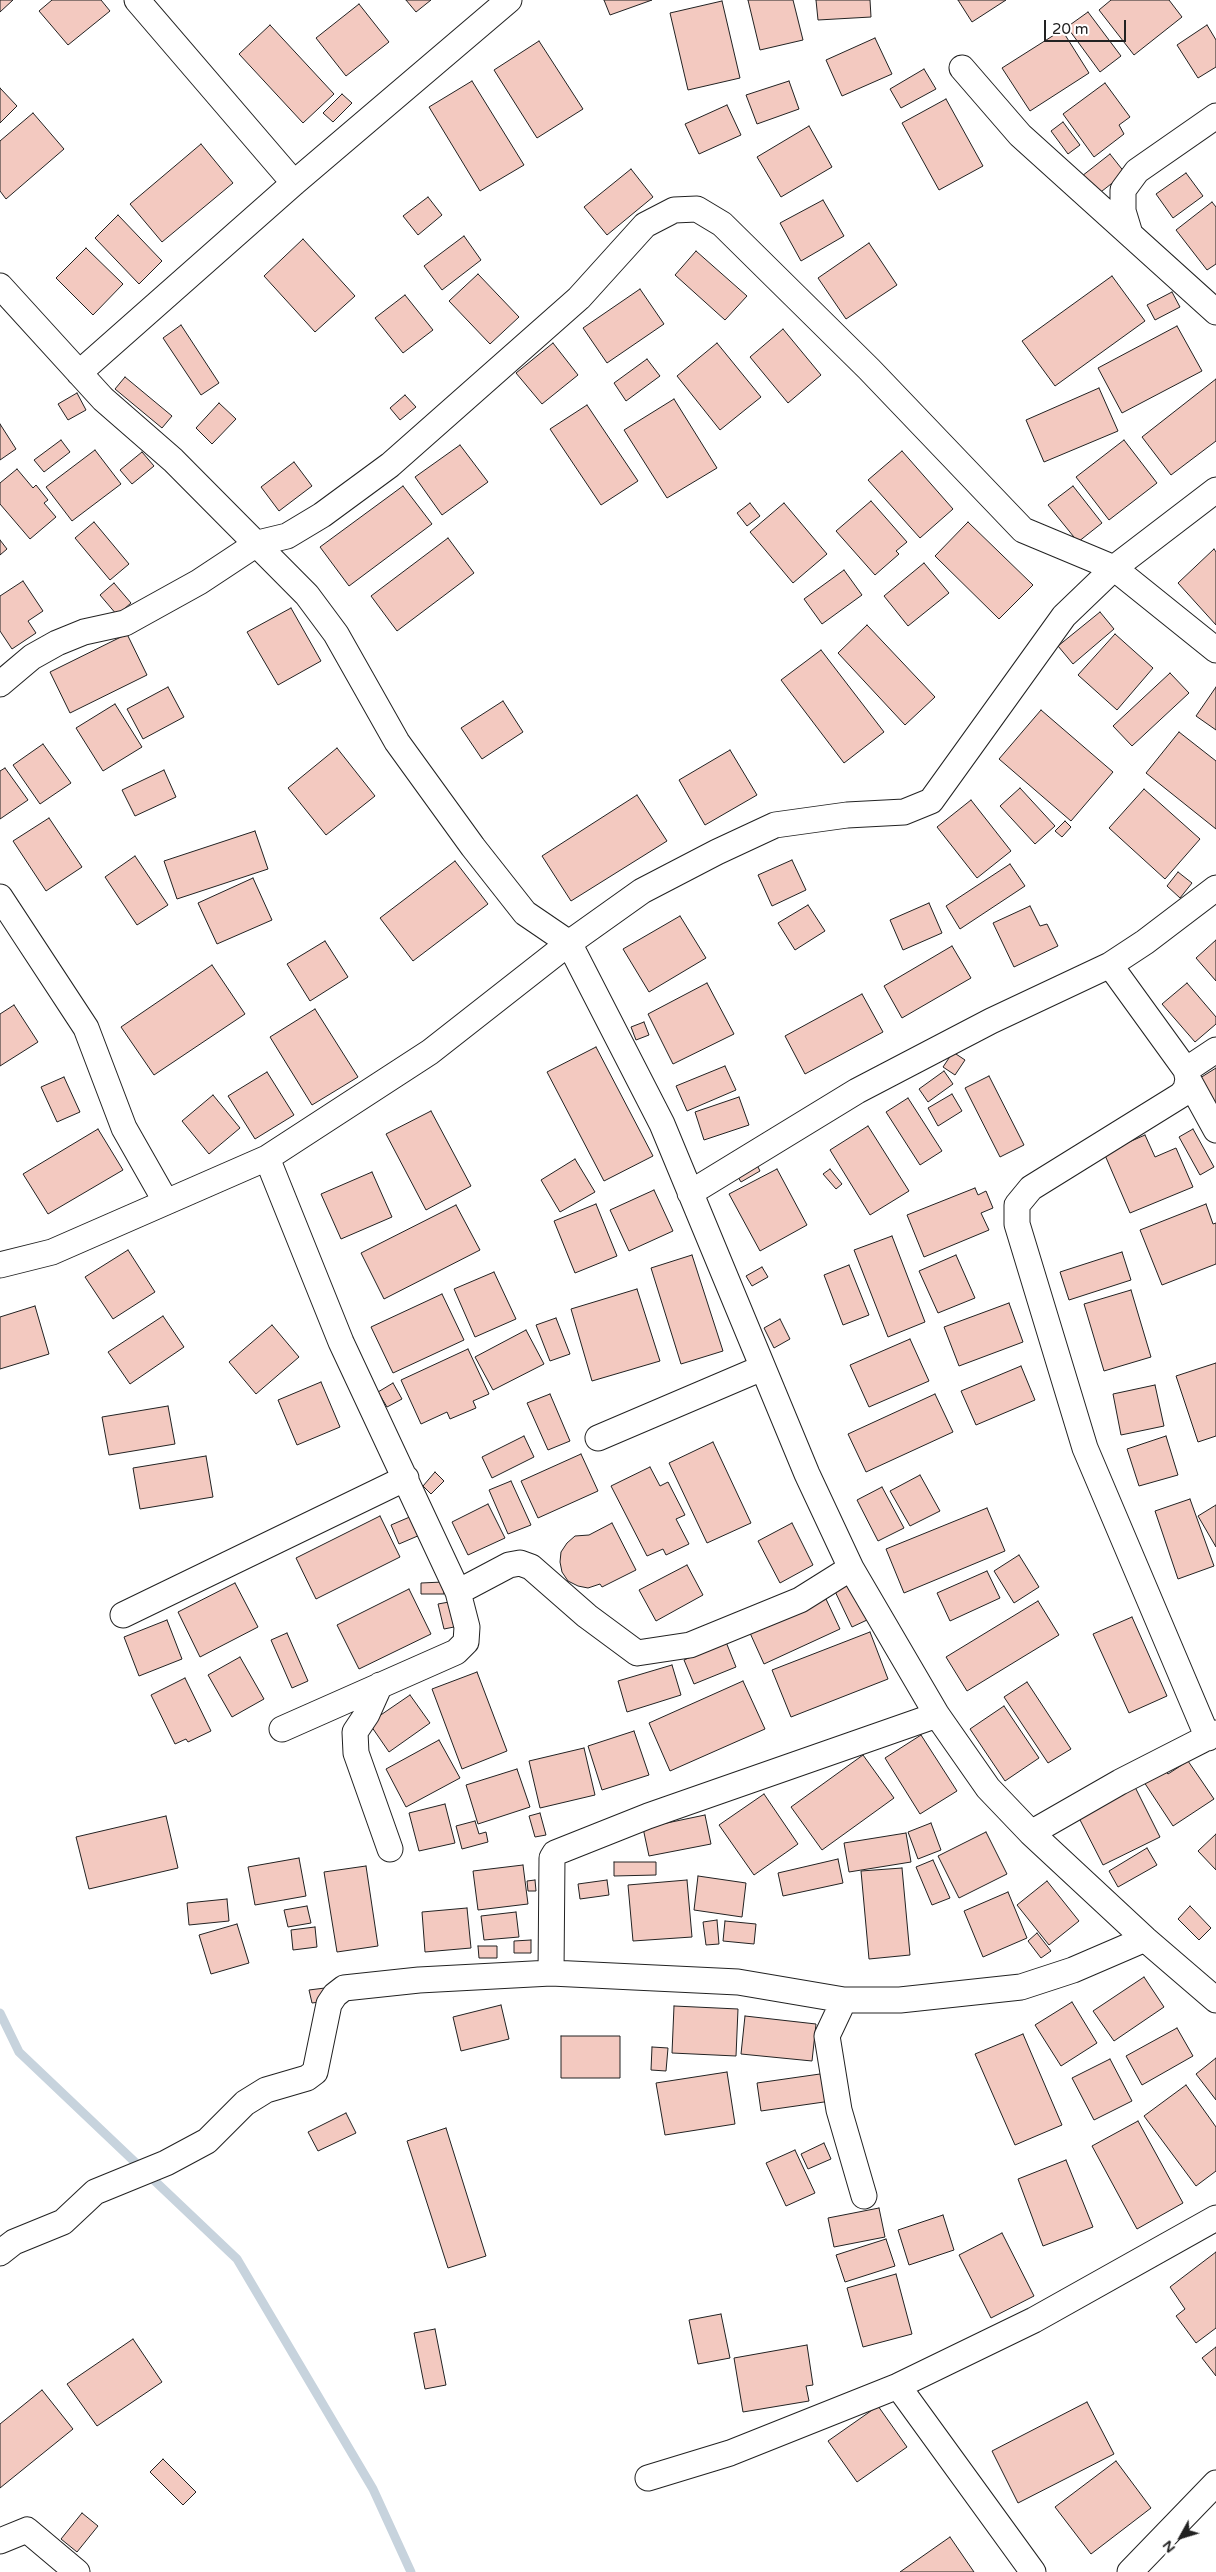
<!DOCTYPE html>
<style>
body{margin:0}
#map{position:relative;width:1216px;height:2572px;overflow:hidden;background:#fff;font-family:"Varela Round",sans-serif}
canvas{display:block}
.north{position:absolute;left:1156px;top:2512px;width:50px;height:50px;-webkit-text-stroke:4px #fff;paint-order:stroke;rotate:231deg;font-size:14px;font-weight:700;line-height:20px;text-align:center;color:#222}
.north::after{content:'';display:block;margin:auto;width:18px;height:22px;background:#222;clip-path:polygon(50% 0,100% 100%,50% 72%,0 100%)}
.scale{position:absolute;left:1044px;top:20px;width:82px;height:22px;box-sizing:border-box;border:2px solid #222;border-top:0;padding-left:6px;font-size:15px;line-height:18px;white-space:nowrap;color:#222;-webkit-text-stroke:4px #fff;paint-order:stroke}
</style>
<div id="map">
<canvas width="1216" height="2572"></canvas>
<div class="north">N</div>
<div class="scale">20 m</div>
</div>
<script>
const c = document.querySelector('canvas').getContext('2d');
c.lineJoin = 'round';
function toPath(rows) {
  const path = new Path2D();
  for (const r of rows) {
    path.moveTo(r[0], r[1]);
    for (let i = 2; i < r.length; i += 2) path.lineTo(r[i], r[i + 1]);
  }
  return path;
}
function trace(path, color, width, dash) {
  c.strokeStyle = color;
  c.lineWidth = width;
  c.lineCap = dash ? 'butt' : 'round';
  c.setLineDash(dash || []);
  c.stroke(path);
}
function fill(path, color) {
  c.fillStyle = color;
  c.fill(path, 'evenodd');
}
const stream = toPath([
 [0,2013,19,2052,237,2259,373,2489,411,2572]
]);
const building = toPath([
 [0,0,13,0,0,12,0,0],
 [52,0,101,0,110,11,68,45,39,11,52,0],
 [406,0,431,0,416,12,406,0],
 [604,0,652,0,610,15,604,0],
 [748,0,793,0,803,40,760,50,748,0],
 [816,0,870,0,871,17,818,20,816,0],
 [958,0,1006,0,972,22,958,0],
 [1111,0,1169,0,1182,17,1134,55,1099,10,1111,0],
 [722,1,740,78,688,90,670,13,722,1],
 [359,4,389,42,346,76,316,38,359,4],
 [1088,12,1121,56,1100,72,1067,27,1088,12],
 [270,25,334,94,303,123,239,54,270,25],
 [1207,25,1216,40,1216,67,1198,78,1177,45,1207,25],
 [1062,30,1089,73,1030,111,1002,68,1062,30],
 [875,38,892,74,842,96,826,60,875,38],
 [539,41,583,109,537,138,494,70,539,41],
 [924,69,936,89,901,108,890,89,924,69],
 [472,81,524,165,480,191,429,107,472,81],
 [789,81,799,109,757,124,746,95,789,81],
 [1105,83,1130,117,1119,125,1124,134,1094,157,1063,114,1105,83],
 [0,88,17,106,0,123,0,88],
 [342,94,352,103,333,122,323,113,342,94],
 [946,99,983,166,939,190,902,123,946,99],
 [727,105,741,135,699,154,685,124,727,105],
 [33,113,64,149,6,199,0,191,0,141,33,113],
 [1063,122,1080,145,1068,154,1051,131,1063,122],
 [809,126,832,167,781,197,757,157,809,126],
 [201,144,233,183,162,242,130,204,201,144],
 [1110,154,1125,173,1097,195,1082,176,1110,154],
 [631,169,653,197,607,235,584,207,631,169],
 [1186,173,1203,196,1173,218,1156,194,1186,173],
 [428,197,442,215,418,235,403,216,428,197],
 [823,200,844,236,801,261,780,223,823,200],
 [1212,202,1216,207,1216,264,1207,270,1176,230,1212,202],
 [118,215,162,261,139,284,95,238,118,215],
 [464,236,481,260,442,290,424,266,464,236],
 [303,239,355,296,315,332,264,276,303,239],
 [869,243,897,285,846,319,818,278,869,243],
 [86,248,123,284,93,315,56,278,86,248],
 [696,251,747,296,725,320,675,275,696,251],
 [478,274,519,317,490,344,449,301,478,274],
 [1112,276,1145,321,1055,386,1022,341,1112,276],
 [640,289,664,324,607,363,583,328,640,289],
 [1172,292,1180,307,1155,320,1147,305,1172,292],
 [405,295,433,330,403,353,375,318,405,295],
 [181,325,219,383,201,395,163,338,181,325],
 [1177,326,1202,371,1122,413,1098,368,1177,326],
 [783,329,821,375,788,403,750,357,783,329],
 [553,343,578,375,542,404,516,373,553,343],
 [717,343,761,397,720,430,677,376,717,343],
 [647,359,660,376,626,401,614,383,647,359],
 [125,377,172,416,162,428,115,389,125,377],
 [1216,379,1216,441,1171,475,1142,437,1216,379],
 [1099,388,1118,431,1044,462,1026,420,1099,388],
 [77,393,86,410,68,420,58,404,77,393],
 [405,395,416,407,400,420,390,408,405,395],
 [674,399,717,468,667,498,624,430,674,399],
 [219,403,236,419,212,444,196,428,219,403],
 [587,405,638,481,601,505,550,429,587,405],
 [0,424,16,449,0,460,0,424],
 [61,440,70,452,44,472,34,460,61,440],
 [1124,440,1157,483,1109,520,1076,477,1124,440],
 [460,445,488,482,442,515,415,477,460,445],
 [95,450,121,484,72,521,46,487,95,450],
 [902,451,953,509,920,538,868,480,902,451],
 [142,452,154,466,132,484,120,470,142,452],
 [294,462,312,486,279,511,261,487,294,462],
 [17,469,33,488,36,485,48,500,44,503,56,517,30,539,0,504,0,483,17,469],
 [403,486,432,524,349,586,320,547,403,486],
 [1073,486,1102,523,1078,542,1048,505,1073,486],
 [871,501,907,542,896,551,899,554,875,575,836,531,871,501],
 [750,503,760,516,747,526,737,513,750,503],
 [784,503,827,554,793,583,750,532,784,503],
 [94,522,129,564,110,580,75,538,94,522],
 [968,522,1033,585,999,619,935,556,968,522],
 [448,538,474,573,397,631,371,596,448,538],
 [0,540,7,549,0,555,0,540],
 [1214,549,1216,552,1216,625,1178,583,1214,549],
 [924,563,949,593,908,626,884,596,924,563],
 [844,570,862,595,822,624,804,599,844,570],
 [23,581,43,611,28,621,36,633,12,649,0,631,0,596,23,581],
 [114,583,131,603,117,615,100,595,114,583],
 [291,608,321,661,278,685,247,632,291,608],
 [1100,612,1114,629,1073,664,1058,646,1100,612],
 [867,625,935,697,905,725,838,653,867,625],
 [127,634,147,675,70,713,50,672,127,634],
 [1115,634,1153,668,1117,710,1078,675,1115,634],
 [821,650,884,732,844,763,781,680,821,650],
 [1170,673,1189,693,1132,746,1113,726,1170,673],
 [168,687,184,717,143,739,127,709,168,687],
 [1216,687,1216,730,1196,716,1216,687],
 [503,701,523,732,482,759,461,728,503,701],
 [115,704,142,747,103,771,76,728,115,704],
 [1041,710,1113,772,1071,821,999,759,1041,710],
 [1179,732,1216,761,1216,829,1146,773,1179,732],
 [43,744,71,783,40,804,13,765,43,744],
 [337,748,375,796,326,835,288,788,337,748],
 [730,750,757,795,705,825,679,780,730,750],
 [5,768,28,800,0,819,0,771,5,768],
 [164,770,176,797,135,816,122,790,164,770],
 [1020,788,1055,826,1035,844,1000,806,1020,788],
 [1144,789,1200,839,1165,879,1109,828,1144,789],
 [637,795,667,841,571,901,542,856,637,795],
 [971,800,1011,851,977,878,937,827,971,800],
 [49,818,82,867,46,891,13,841,49,818],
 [1065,821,1071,827,1062,837,1055,831,1065,821],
 [255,831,268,869,177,899,164,861,255,831],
 [135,856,168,905,137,925,105,877,135,856],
 [792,860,806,890,772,906,758,875,792,860],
 [455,861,488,904,413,961,380,918,455,861],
 [1010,864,1025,886,960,929,946,906,1010,864],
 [1178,872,1192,883,1180,898,1167,886,1178,872],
 [253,878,272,920,217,944,198,903,253,878],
 [929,903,942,933,903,950,890,920,929,903],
 [808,905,825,931,795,950,778,923,808,905],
 [1030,906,1040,926,1047,924,1058,946,1014,967,993,923,1030,906],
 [680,916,706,958,649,992,623,949,680,916],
 [1216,940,1216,981,1196,958,1216,940],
 [325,941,348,977,310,1001,287,964,325,941],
 [952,946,971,978,902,1018,884,986,952,946],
 [212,965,245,1014,154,1075,121,1027,212,965],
 [707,983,734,1034,673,1064,648,1014,707,983],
 [1187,983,1216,1017,1216,1024,1195,1042,1162,1004,1187,983],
 [862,994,883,1032,805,1074,785,1036,862,994],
 [14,1005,38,1042,0,1066,0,1014,14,1005],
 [315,1009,358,1077,312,1105,270,1037,315,1009],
 [644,1022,649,1035,636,1040,631,1027,644,1022],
 [596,1047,653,1156,604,1181,547,1072,596,1047],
 [953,1052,965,1060,955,1075,943,1067,953,1052],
 [725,1066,736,1090,687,1111,676,1086,725,1066],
 [1216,1068,1216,1104,1200,1078,1216,1068],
 [944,1071,953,1084,928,1102,919,1089,944,1071],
 [267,1072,294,1115,255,1139,228,1096,267,1072],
 [989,1076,1024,1145,1000,1157,965,1088,989,1076],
 [64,1077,80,1112,57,1122,41,1087,64,1077],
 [952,1094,962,1111,938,1126,928,1108,952,1094],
 [213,1095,240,1128,209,1154,182,1121,213,1095],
 [739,1097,749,1125,704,1140,695,1112,739,1097],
 [908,1098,942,1151,920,1165,886,1112,908,1098],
 [431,1111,471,1186,426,1210,386,1134,431,1111],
 [868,1126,909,1191,870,1215,830,1150,868,1126],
 [98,1129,123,1170,48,1214,23,1174,98,1129],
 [1193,1129,1214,1167,1200,1175,1179,1137,1193,1129],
 [1145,1135,1155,1157,1176,1148,1193,1187,1130,1213,1104,1153,1145,1135],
 [575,1159,595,1192,560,1212,541,1180,575,1159],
 [755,1161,760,1171,741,1182,735,1172,755,1161],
 [777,1169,807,1225,760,1251,729,1194,777,1169],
 [830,1169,842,1184,836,1189,823,1174,830,1169],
 [372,1172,392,1217,341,1239,321,1194,372,1172],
 [975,1188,978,1195,986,1191,993,1208,981,1213,989,1230,924,1257,907,1215,975,1188],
 [654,1190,673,1231,629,1251,610,1210,654,1190],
 [596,1204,617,1256,575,1273,554,1221,596,1204],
 [1206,1204,1213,1224,1216,1223,1216,1264,1162,1285,1140,1230,1206,1204],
 [456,1205,480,1250,384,1299,361,1253,456,1205],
 [892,1236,925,1322,888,1337,854,1250,892,1236],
 [128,1250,155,1292,113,1319,85,1277,128,1250],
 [1122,1252,1131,1280,1069,1300,1060,1272,1122,1252],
 [692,1255,723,1351,681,1364,651,1268,692,1255],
 [956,1255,975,1298,938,1313,919,1271,956,1255],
 [849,1265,869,1315,843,1325,824,1275,849,1265],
 [762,1267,768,1277,752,1286,746,1276,762,1267],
 [494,1272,516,1319,475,1337,454,1289,494,1272],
 [637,1289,660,1361,592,1381,571,1309,637,1289],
 [1131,1290,1151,1357,1104,1371,1084,1304,1131,1290],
 [442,1294,464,1340,393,1373,371,1327,442,1294],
 [1009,1303,1023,1342,959,1366,944,1327,1009,1303],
 [35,1306,49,1354,0,1369,0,1317,35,1306],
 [163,1316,184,1347,130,1384,108,1352,163,1316],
 [556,1318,570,1354,550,1361,536,1325,556,1318],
 [780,1319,790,1339,774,1348,764,1328,780,1319],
 [272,1325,299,1357,256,1394,229,1362,272,1325],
 [526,1330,544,1364,493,1390,475,1357,526,1330],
 [910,1339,929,1381,869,1407,850,1365,910,1339],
 [468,1349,489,1394,473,1401,476,1408,450,1419,447,1412,421,1424,401,1380,468,1349],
 [1216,1363,1216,1436,1198,1442,1176,1376,1216,1363],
 [1021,1366,1035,1400,976,1425,961,1391,1021,1366],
 [321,1382,340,1427,297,1445,278,1400,321,1382],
 [393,1383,402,1399,387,1407,378,1392,393,1383],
 [1155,1385,1164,1426,1121,1435,1113,1394,1155,1385],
 [550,1394,570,1441,548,1450,527,1403,550,1394],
 [935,1394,953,1432,866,1472,848,1434,935,1394],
 [168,1406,175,1444,109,1455,102,1417,168,1406],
 [524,1436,534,1457,492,1478,482,1457,524,1436],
 [1166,1436,1178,1475,1139,1486,1127,1449,1166,1436],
 [713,1442,751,1523,707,1543,669,1463,713,1442],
 [581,1454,598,1491,538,1518,521,1481,581,1454],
 [206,1456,213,1497,140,1509,133,1468,206,1456],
 [650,1467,660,1486,668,1482,685,1515,676,1519,689,1544,666,1555,663,1549,647,1556,611,1486,650,1467],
 [435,1472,444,1481,431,1494,423,1486,435,1472],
 [920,1475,940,1511,910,1526,890,1491,920,1475],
 [511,1481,531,1525,508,1534,489,1490,511,1481],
 [882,1487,904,1528,878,1541,857,1500,882,1487],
 [1190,1499,1214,1566,1178,1579,1155,1511,1190,1499],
 [488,1504,505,1538,468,1555,452,1522,488,1504],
 [1216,1505,1216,1547,1198,1516,1216,1505],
 [987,1508,1005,1551,904,1593,886,1549,987,1508],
 [380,1516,400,1557,316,1599,296,1558,380,1516],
 [412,1516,420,1535,399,1544,391,1525,412,1516],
 [612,1523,636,1570,602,1587,600,1584,588,1588,578,1586,568,1581,562,1572,560,1562,561,1552,567,1543,575,1536,589,1535,612,1523],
 [792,1523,813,1565,780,1583,758,1541,792,1523],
 [1019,1555,1039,1587,1014,1603,994,1571,1019,1555],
 [687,1565,703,1595,656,1621,639,1590,687,1565],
 [987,1571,1000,1598,950,1621,937,1593,987,1571],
 [847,1576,867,1620,852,1627,831,1583,847,1576],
 [443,1582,444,1594,421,1594,421,1583,443,1582],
 [235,1583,258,1627,200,1657,178,1612,235,1583],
 [409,1589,431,1634,359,1669,337,1625,409,1589],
 [826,1599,840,1629,764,1664,750,1633,826,1599],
 [1038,1601,1059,1635,967,1691,946,1657,1038,1601],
 [449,1602,454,1627,444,1629,438,1604,449,1602],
 [1132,1617,1167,1696,1129,1713,1093,1634,1132,1617],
 [167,1620,182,1659,139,1676,124,1637,167,1620],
 [870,1632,888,1679,791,1717,772,1670,870,1632],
 [287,1633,308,1681,292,1688,271,1640,287,1633],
 [726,1642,736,1667,694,1684,684,1660,726,1642],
 [240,1657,264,1699,232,1717,208,1675,240,1657],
 [672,1665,681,1695,627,1712,618,1681,672,1665],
 [477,1672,507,1751,462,1769,432,1689,477,1672],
 [185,1678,211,1731,188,1742,186,1739,175,1744,151,1695,185,1678],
 [743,1681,765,1729,670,1771,649,1723,743,1681],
 [1027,1682,1071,1749,1048,1763,1004,1697,1027,1682],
 [410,1695,430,1723,389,1752,369,1723,410,1695],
 [1004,1706,1039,1758,1005,1781,970,1729,1004,1706],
 [634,1731,649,1775,602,1790,588,1746,634,1731],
 [921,1735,957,1791,920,1814,885,1758,921,1735],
 [439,1740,460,1778,406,1807,386,1769,439,1740],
 [584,1748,595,1795,540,1808,529,1761,584,1748],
 [863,1755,894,1798,822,1850,791,1807,863,1755],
 [1188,1761,1214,1799,1173,1826,1142,1779,1162,1766,1168,1774,1188,1761],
 [517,1769,530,1807,478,1824,466,1785,517,1769],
 [1135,1787,1160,1837,1103,1865,1078,1816,1135,1787],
 [764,1794,798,1844,754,1875,719,1825,764,1794],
 [445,1804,455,1843,419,1851,409,1813,445,1804],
 [540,1813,546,1835,535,1837,529,1816,540,1813],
 [705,1815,711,1844,649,1856,643,1828,705,1815],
 [166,1816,178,1868,89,1889,76,1837,166,1816],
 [475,1821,479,1834,486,1832,488,1842,462,1849,456,1826,475,1821],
 [931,1823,941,1850,918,1859,908,1832,931,1823],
 [986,1832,1007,1874,959,1898,938,1856,986,1832],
 [906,1833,911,1862,849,1872,844,1843,906,1833],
 [1216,1834,1216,1870,1198,1851,1216,1834],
 [1147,1848,1157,1865,1118,1887,1109,1871,1147,1848],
 [299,1858,306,1896,255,1905,248,1867,299,1858],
 [838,1859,843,1883,783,1896,778,1873,838,1859],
 [933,1860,950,1898,932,1905,916,1867,933,1860],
 [614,1862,656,1862,656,1875,614,1876,614,1862],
 [523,1865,528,1904,478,1910,473,1871,523,1865],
 [366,1866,378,1946,337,1952,324,1872,366,1866],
 [902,1868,910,1955,869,1959,861,1871,902,1868],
 [698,1876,746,1883,742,1917,694,1910,698,1876],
 [535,1880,536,1891,528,1891,527,1881,535,1880],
 [607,1880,609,1895,580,1899,578,1884,607,1880],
 [687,1880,692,1937,633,1941,628,1885,687,1880],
 [1047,1881,1079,1921,1049,1945,1017,1905,1047,1881],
 [1008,1892,1027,1938,983,1957,964,1911,1008,1892],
 [227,1899,229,1921,189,1925,187,1903,227,1899],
 [307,1906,311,1923,288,1927,284,1910,307,1906],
 [1190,1906,1211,1928,1199,1940,1178,1919,1190,1906],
 [467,1908,471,1948,425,1952,422,1912,467,1908],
 [516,1912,519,1937,484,1940,481,1916,516,1912],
 [717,1920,719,1944,706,1945,703,1922,717,1920],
 [725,1921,756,1924,754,1944,723,1941,725,1921],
 [237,1924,249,1963,211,1974,199,1935,237,1924],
 [315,1927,317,1947,293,1950,291,1930,315,1927],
 [1037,1933,1051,1951,1041,1958,1028,1941,1037,1933],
 [531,1940,531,1953,514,1953,514,1941,531,1940],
 [478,1946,497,1946,497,1958,479,1958,478,1946],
 [1144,1977,1164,2007,1114,2041,1093,2011,1144,1977],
 [325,1988,327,2001,312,2003,309,1990,325,1988],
 [1072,2002,1097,2043,1061,2066,1035,2025,1072,2002],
 [501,2005,509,2039,461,2051,453,2017,501,2005],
 [674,2006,738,2009,736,2056,672,2053,674,2006],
 [745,2016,816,2024,812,2061,741,2054,745,2016],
 [1177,2028,1193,2056,1142,2085,1126,2056,1177,2028],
 [1023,2034,1062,2125,1015,2145,975,2054,1023,2034],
 [561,2036,620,2036,620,2078,561,2078,561,2036],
 [652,2047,668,2048,666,2071,651,2070,652,2047],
 [1216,2058,1216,2100,1196,2074,1216,2058],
 [1110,2059,1132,2101,1094,2120,1072,2078,1110,2059],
 [727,2072,735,2124,665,2135,656,2083,727,2072],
 [827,2073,831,2101,761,2111,757,2083,827,2073],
 [1186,2085,1216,2127,1216,2171,1196,2186,1144,2116,1186,2085],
 [346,2113,356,2133,318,2151,308,2132,346,2113],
 [1138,2121,1183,2203,1137,2229,1092,2146,1138,2121],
 [446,2128,486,2256,448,2268,407,2141,446,2128],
 [824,2143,831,2159,808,2169,801,2154,824,2143],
 [795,2150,815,2193,786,2206,766,2163,795,2150],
 [1066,2160,1093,2227,1043,2246,1018,2179,1066,2160],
 [879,2208,885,2237,834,2247,828,2218,879,2208],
 [943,2215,954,2250,909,2265,898,2230,943,2215],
 [1002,2233,1034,2296,991,2318,959,2255,1002,2233],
 [886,2239,895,2266,845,2282,836,2255,886,2239],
 [1216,2252,1216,2328,1196,2343,1176,2316,1185,2309,1170,2287,1216,2252],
 [896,2274,912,2334,863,2347,847,2288,896,2274],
 [721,2314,730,2358,698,2364,689,2320,721,2314],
 [435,2329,446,2385,425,2389,414,2333,435,2329],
 [133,2339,162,2382,97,2426,67,2384,133,2339],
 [807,2345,813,2385,806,2386,809,2401,743,2412,734,2358,807,2345],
 [1216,2347,1216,2376,1202,2358,1216,2347],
 [42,2390,73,2429,0,2488,0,2424,42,2390],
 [1087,2402,1114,2454,1018,2503,992,2451,1087,2402],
 [878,2406,907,2447,857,2482,828,2441,878,2406],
 [163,2459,196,2492,183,2505,150,2472,163,2459],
 [1116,2461,1151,2508,1091,2554,1055,2507,1116,2461],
 [82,2513,98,2526,77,2552,61,2539,82,2513],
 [950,2537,974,2572,900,2572,950,2537]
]);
const minor = toPath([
 [137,0,294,183],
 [962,68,1020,135,1216,312],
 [1130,234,1123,211,1123,190,1137,171,1216,116],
 [0,286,103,399,173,460,307,595,336,634,397,742,473,847,525,913,569,943,662,1124,807,1474,851,1568,937,1715,988,1788,1031,1833,1145,1939,1216,2000],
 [79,373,294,183,509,0],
 [0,684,32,657,57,643,84,632,125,623,199,582,258,543,287,536,322,515,390,465,579,298,645,225,674,210,697,209,722,224,869,369,1023,530,1114,568,1216,650],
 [0,897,86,1028,124,1128,166,1202],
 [1110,965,1186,1070,1188,1079,1186,1089,1181,1095,1031,1188,1017,1205,1017,1224,1085,1448,1208,1738],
 [1186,1070,1216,1050],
 [1188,1079,1216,1130],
 [267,1158,341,1342,458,1592,467,1627,466,1642,456,1652,282,1729],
 [690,1193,857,1091,991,1021,1110,965,1145,942,1216,888],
 [0,1265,52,1252,267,1158,430,1052,569,943,642,891,717,852,775,825,847,815,904,812,931,801,1064,616,1114,568,1216,490],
 [598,1438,762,1368],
 [458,1592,509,1565,520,1563,531,1567,587,1616,637,1653,690,1645,800,1600,851,1568],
 [123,1615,406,1478],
 [380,1685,367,1714,355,1732,356,1753,390,1849],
 [1031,1833,1120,1782,1216,1733],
 [551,1973,552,1858,555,1853,648,1816,937,1715],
 [844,2000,827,2036,839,2110,864,2196],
 [0,2253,14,2242,63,2222,95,2192,166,2163,207,2141,245,2103,266,2090,307,2078,315,2072,329,2004,335,1995,344,1988,419,1980,551,1973,738,1982,844,2000,900,2000,1021,1987,1073,1970,1145,1939],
 [898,2386,1033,2572],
 [648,2478,730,2453,898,2386,1034,2320,1216,2218],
 [0,2541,27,2530,77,2572],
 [1130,2572,1216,2483]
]);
trace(stream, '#c7d3dd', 9);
fill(building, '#f3c9c0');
trace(building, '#222', 1);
trace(minor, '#222', 27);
trace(minor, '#fff', 25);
</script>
